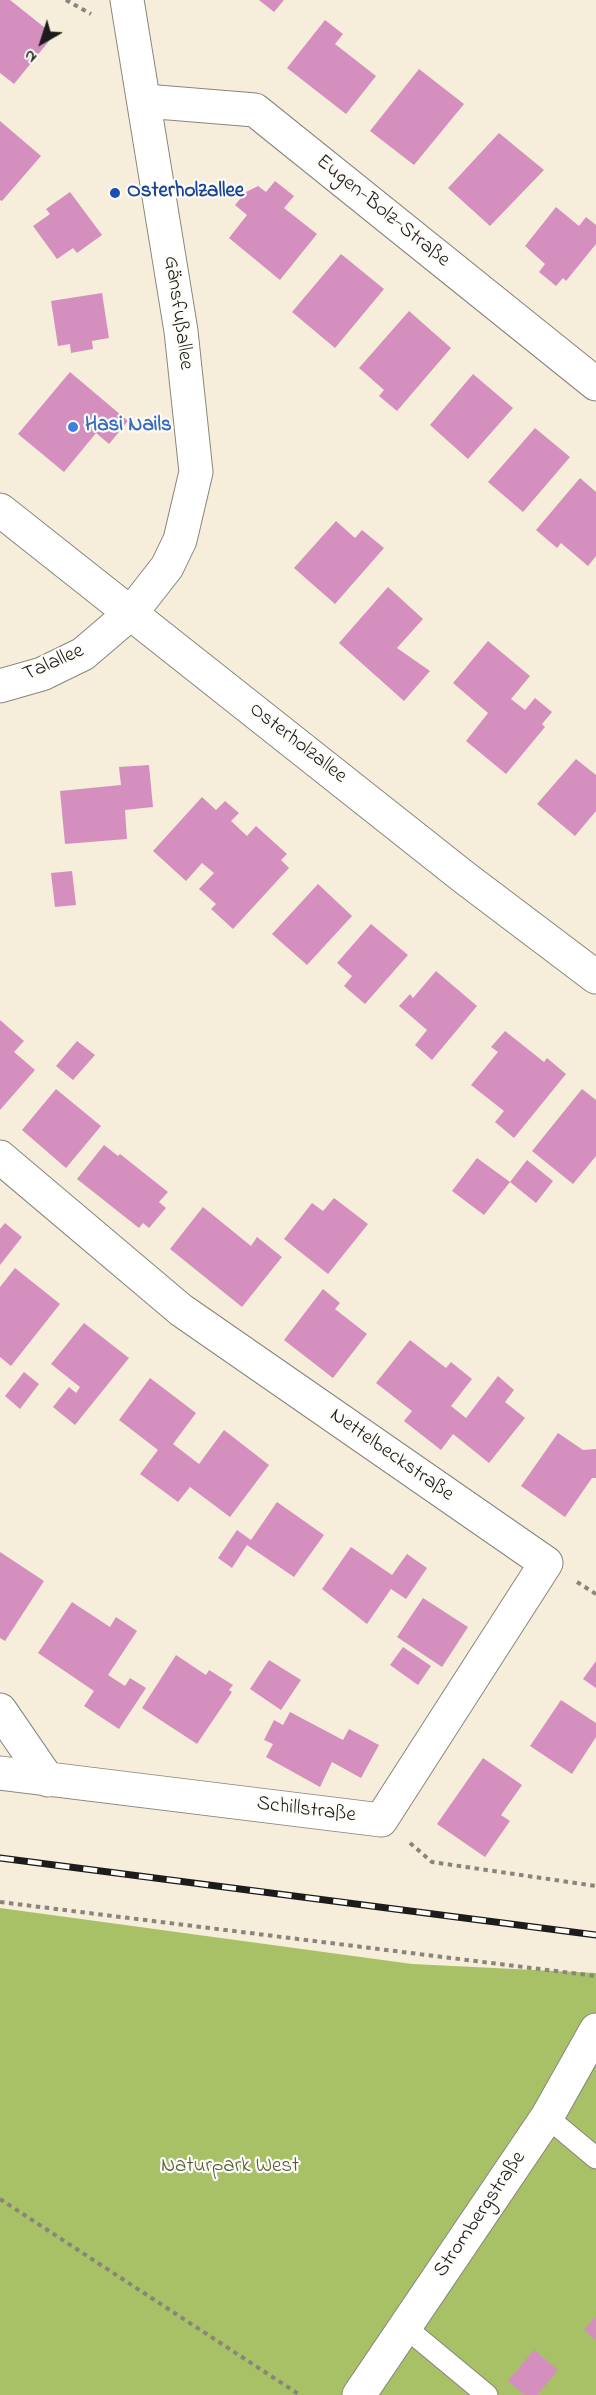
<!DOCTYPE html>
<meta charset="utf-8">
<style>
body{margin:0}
#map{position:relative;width:596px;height:2395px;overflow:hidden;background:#f6eedb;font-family:"Indie Flower",sans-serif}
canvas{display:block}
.north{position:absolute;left:12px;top:12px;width:60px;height:60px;-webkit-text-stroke:4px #fdfcf7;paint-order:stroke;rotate:219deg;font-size:16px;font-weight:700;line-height:24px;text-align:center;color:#1c1c1c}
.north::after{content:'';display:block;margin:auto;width:21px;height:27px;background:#1c1c1c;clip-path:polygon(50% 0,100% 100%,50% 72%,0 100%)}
</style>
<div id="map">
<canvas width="596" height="2395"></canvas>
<div class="north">N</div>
</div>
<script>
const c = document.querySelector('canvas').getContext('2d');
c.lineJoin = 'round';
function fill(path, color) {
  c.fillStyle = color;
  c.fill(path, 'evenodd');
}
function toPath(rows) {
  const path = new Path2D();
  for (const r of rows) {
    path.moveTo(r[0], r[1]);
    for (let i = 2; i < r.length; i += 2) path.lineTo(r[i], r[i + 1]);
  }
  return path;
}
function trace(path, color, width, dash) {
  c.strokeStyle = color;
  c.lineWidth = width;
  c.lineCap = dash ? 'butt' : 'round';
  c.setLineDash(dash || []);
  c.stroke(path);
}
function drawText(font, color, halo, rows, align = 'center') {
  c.font = font + ' "Indie Flower",sans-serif';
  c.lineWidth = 4.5;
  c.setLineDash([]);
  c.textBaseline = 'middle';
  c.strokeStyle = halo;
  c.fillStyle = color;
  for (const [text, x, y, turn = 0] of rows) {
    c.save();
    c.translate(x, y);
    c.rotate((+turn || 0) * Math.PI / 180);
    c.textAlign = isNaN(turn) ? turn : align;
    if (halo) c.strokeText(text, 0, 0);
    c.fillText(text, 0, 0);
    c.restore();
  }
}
const green = toPath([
 [0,1908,412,1964,596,1973,596,2395,0,2395]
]);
const building = toPath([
 [0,0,10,0,54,35,14,84,0,73],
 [259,0,284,0,274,12],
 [325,20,343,34,335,44,376,76,346,114,287,68],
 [419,69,464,104,414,165,370,131],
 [0,121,41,156,2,201,0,200],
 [499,133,544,170,490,226,448,188],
 [275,181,294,196,284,208,317,234,280,280,229,238,247,215,235,205,246,192,258,186,266,192],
 [70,192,102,235,77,253,73,248,57,259,33,226,50,214,46,209],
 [556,207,579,226,586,217,596,225,596,244,566,281,563,278,556,286,539,272,545,264,525,246],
 [341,254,384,289,335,348,292,312],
 [102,293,109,338,92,341,93,349,71,353,70,344,58,346,51,301],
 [409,311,451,348,397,411,379,396,384,390,359,368],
 [70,372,128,421,109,444,96,433,64,472,18,434],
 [473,374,513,408,468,459,430,425],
 [535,428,570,457,523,512,488,482],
 [580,478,596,492,596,556,588,566,561,543,557,548,536,530],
 [336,521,355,538,362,530,384,548,335,604,294,568],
 [388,587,423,619,397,648,430,671,404,701,339,643],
 [488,641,530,676,511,699,525,710,535,698,552,712,542,724,545,727,506,774,466,741,488,713,453,683],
 [576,759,596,775,596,811,575,836,537,804],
 [149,765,153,807,125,810,127,839,65,844,60,791,121,785,119,767],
 [202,797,216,810,225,801,239,813,231,821,247,836,256,826,287,854,281,860,289,868,233,929,211,909,216,904,199,889,214,873,202,863,186,881,153,851],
 [72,871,76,905,55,907,51,873],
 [318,884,352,916,307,965,272,934],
 [371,924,408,955,365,1004,344,986,352,976,337,963],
 [436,971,477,1006,432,1060,415,1045,427,1030,399,1006,410,994,413,998],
 [0,1020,24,1041,14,1052,35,1070,0,1110],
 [505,1031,544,1062,547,1058,566,1074,514,1138,495,1122,504,1111,471,1085,498,1052,491,1047],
 [77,1041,95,1055,73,1080,56,1066],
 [56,1089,101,1126,66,1168,22,1130],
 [582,1089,596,1100,596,1156,573,1184,532,1151],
 [104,1145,118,1156,120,1154,168,1192,159,1202,166,1208,149,1228,143,1223,139,1228,77,1179],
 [477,1158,510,1182,484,1215,452,1191],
 [527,1160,553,1181,536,1203,510,1182],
 [334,1198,368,1224,328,1274,284,1239,312,1203,323,1211],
 [203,1207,251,1246,257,1237,282,1257,242,1307,170,1249],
 [5,1223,22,1237,0,1265,0,1229],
 [15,1268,60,1304,11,1366,0,1357,0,1287],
 [323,1289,340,1303,335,1309,367,1334,333,1378,284,1340],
 [84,1323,129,1358,75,1425,53,1407,69,1387,76,1393,80,1387,51,1364],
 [410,1340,446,1368,451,1362,472,1379,451,1406,466,1418,498,1376,514,1390,505,1402,525,1418,489,1463,453,1434,441,1450,404,1421,412,1411,376,1383],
 [24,1372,39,1384,20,1409,5,1396],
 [150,1378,196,1413,173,1444,199,1464,224,1430,269,1465,230,1517,190,1487,178,1502,140,1474,158,1450,119,1420],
 [558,1433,583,1450,596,1449,596,1478,592,1478,565,1517,521,1486],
 [277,1502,324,1535,294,1577,247,1545,232,1568,218,1558,237,1530,251,1540],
 [351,1547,392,1575,407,1554,427,1568,406,1599,391,1589,367,1624,322,1589],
 [0,1552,44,1581,5,1641,0,1638],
 [423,1598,468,1627,442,1667,397,1637],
 [72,1602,110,1627,116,1617,137,1631,108,1675,125,1686,130,1678,146,1688,119,1729,84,1706,94,1691,38,1653],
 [403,1647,431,1666,418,1685,390,1665],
 [176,1655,206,1675,209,1670,233,1685,229,1690,232,1692,197,1744,142,1708],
 [269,1660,301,1680,281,1710,250,1689],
 [596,1661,596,1688,583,1679],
 [561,1700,596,1723,596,1737,572,1774,530,1746],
 [290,1712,343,1740,349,1729,379,1745,361,1778,332,1762,320,1787,266,1757,273,1744,264,1740,274,1720,283,1725],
 [483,1758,522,1785,501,1815,510,1821,485,1857,437,1824],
 [596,2316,596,2341,584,2330],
 [534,2350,558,2370,537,2395,525,2395,508,2381]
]);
const path = toPath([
 [66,0,91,14],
 [577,1582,596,1594],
 [410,1843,432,1862,596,1886],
 [0,1902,596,1976],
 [0,2199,300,2395]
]);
const service = toPath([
 [547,2117,596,2158],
 [405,2327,487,2395]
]);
const minor = toPath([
 [145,101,255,110,596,384],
 [0,510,465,878,596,977],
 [0,686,42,674,83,654,131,613,167,567,180,540,196,472,181,331,127,0],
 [0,1157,181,1310,546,1563,381,1820,0,1773],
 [0,1710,48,1780],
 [359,2395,547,2117,596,2030]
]);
const rail = toPath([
 [0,1858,596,1935]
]);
const markers = [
 [115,193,6,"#1a4fb4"],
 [73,427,6,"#3f7fe0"]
];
const transitNames = [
 ["Osterholzallee",127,193]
];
const streetNames = [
 ["Eugen-Bolz-Straße",382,212,39],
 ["Gänsfußallee",177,313,82],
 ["Talallee",54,664,-24],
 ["Osterholzallee",297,744,38],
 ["Nettelbeckstraße",391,1456,35],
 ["Schillstraße",306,1811,7],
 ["Strombergstraße",481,2215,-56]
];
const shopNames = [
 ["Hasi Nails",85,427]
];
const parkNames = [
 ["Naturpark West",230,2168]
];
fill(green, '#a8c066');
fill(building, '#d58fbf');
trace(service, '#89857c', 23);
trace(minor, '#89857c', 35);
trace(path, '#89857c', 4, [4.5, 4.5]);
trace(service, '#fff', 21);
trace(minor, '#fff', 33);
trace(rail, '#1c1c1c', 7);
trace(rail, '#fdfcf7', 4.5, [14]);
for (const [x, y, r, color] of markers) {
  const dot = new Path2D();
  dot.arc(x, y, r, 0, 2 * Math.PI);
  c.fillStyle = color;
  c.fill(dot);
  trace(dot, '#fdfcf7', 2);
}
drawText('bold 21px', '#164399', '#fdfcf7', transitNames, 'left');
drawText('21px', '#1c1c1c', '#fdfcf7', streetNames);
drawText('bold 21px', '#366cbe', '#fdfcf7', shopNames, 'left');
drawText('21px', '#545e3a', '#fdfcf7', parkNames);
</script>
